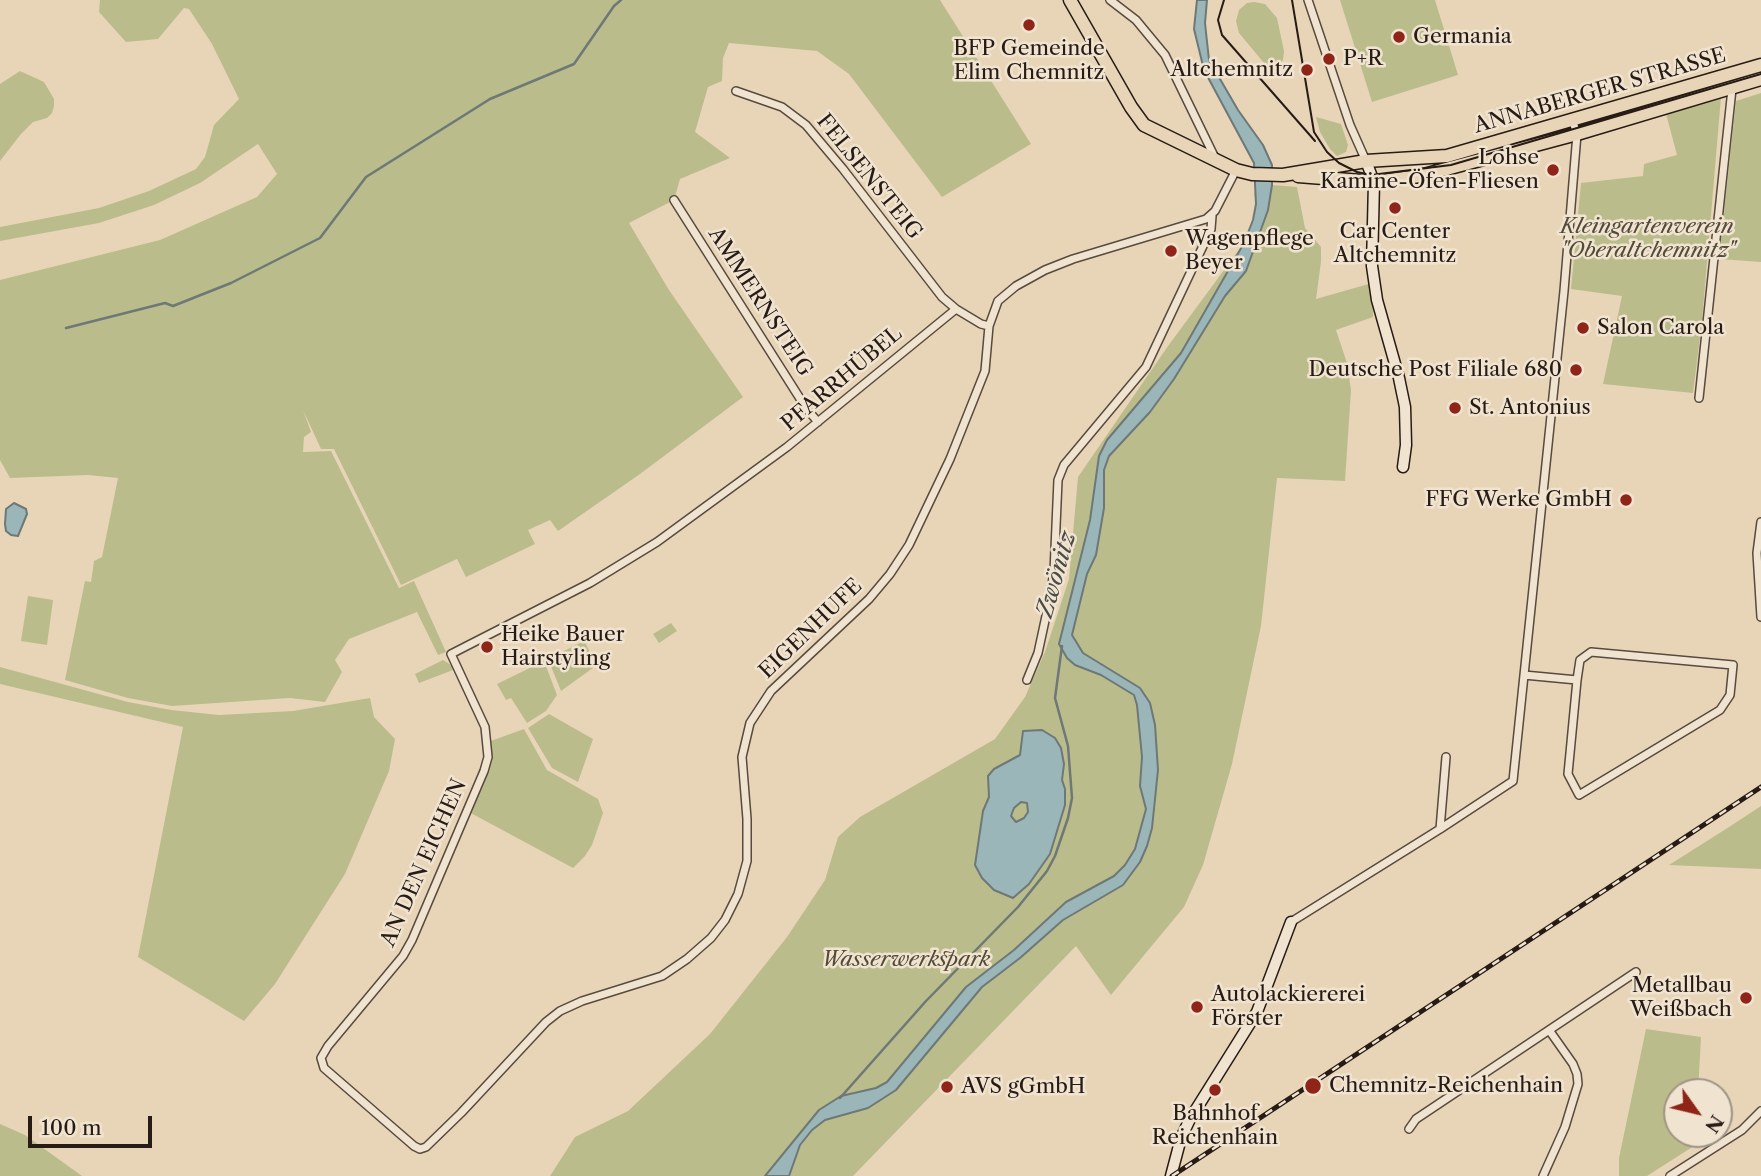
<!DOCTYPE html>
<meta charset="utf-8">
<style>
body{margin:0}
#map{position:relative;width:1761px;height:1176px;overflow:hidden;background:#e8d5b8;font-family:"Libre Caslon Text",serif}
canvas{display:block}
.north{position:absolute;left:1663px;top:1078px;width:70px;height:70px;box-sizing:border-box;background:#f0e4d1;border:2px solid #a09486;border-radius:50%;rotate:124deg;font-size:19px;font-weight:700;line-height:28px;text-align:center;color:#271b15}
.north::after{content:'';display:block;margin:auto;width:24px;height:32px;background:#8f2418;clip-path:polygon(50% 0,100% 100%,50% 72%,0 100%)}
.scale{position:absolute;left:28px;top:1116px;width:124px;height:32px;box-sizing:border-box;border:4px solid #271b15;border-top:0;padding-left:9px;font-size:21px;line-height:24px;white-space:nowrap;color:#271b15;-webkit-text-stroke:5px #f0e4d1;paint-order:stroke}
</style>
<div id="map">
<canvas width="1761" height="1176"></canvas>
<div class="north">N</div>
<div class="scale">100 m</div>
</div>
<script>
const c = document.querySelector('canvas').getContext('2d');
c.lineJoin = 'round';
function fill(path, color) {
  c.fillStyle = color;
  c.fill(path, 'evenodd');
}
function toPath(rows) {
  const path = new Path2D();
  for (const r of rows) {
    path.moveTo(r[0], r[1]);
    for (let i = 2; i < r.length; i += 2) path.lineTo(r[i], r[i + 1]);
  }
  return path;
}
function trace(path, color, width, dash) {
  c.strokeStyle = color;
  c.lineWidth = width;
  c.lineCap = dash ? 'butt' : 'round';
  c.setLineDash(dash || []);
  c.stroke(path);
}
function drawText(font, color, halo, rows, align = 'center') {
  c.font = font + ' "Libre Caslon Text",serif';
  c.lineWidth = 5;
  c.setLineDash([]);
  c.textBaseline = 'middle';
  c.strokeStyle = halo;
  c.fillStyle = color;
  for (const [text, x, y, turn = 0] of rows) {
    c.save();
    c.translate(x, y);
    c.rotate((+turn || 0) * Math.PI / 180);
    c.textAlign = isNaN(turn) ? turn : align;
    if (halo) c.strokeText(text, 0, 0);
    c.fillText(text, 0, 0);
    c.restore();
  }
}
const green = toPath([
 [100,0,940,0,1031,144,942,197,849,74,817,51,729,43,723,58,722,81,708,87,695,132,730,158,680,179,674,200,629,223,669,290,743,397,640,474,558,531,550,520,528,530,535,544,466,577,457,559,401,585,334,449,321,449,303,410,311,432,304,437,303,452,331,451,399,588,414,581,446,652,438,655,417,612,349,639,335,660,342,672,325,702,290,698,172,706,128,698,65,680,85,581,91,582,94,561,102,557,118,478,88,475,10,478,0,460,0,280,160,240,257,197,277,174,258,144,200,183,154,205,99,223,0,241,0,227,99,208,149,191,196,169,205,157,214,125,239,99,212,44,189,9,184,8,158,39,126,42,99,12],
 [1340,0,1435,0,1458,75,1372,102],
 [1254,2,1265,4,1277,18,1284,51,1283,60,1278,66,1273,67,1264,63,1239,33,1236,21,1239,10,1247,3],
 [20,71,44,82,54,99,54,106,52,113,47,118,33,122,21,134,0,161,0,84],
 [1761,93,1761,262,1719,259,1736,101],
 [1721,97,1702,321,1693,393,1603,384,1622,296,1571,289,1581,183,1643,176,1644,164,1677,155,1665,110],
 [1316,117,1341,124,1348,145,1346,152,1337,156,1330,149,1320,132],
 [1272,185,1297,187,1305,228,1321,247,1321,262,1316,299,1372,283,1373,317,1336,330,1347,363,1351,390,1345,481,1277,478,1261,626,1232,764,1203,865,1184,907,1111,995,1076,946,853,1176,550,1176,575,1137,628,1111,710,1034,787,937,825,880,838,837,860,817,995,739,1025,697,1045,652,1069,579,1078,477,1168,346,1244,243,1253,220,1256,204,1254,193,1271,193],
 [1024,731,1061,748,1064,764,1062,780,1065,789,1065,805,1050,854,983,811,989,797,988,776,994,769,1020,755],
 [28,596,53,600,47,645,21,641],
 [671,623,677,631,659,643,653,634],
 [584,641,597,665,561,691,548,659],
 [443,660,451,665,453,670,419,683,415,674],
 [544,661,557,695,546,711,527,723,511,698,506,700,497,684],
 [0,667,128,702,171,710,219,715,293,711,370,698,374,717,395,739,389,771,345,874,275,984,244,1021,138,957,183,727,0,684],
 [549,714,593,739,578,782,552,768,528,728],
 [524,729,547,770,598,799,603,813,592,845,585,856,573,868,467,811,484,771,488,742],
 [1021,802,1027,803,1028,812,1024,818,1016,822,1011,816,1014,808],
 [1761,806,1761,869,1669,865,1729,827],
 [1646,1029,1701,1037,1698,1092,1677,1092,1677,1134,1695,1134,1694,1146,1647,1176,1619,1176,1619,1158],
 [0,1124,25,1135,82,1176,0,1176]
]);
const water = toPath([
 [1197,0,1207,0,1205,23,1209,60,1238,110,1263,145,1272,165,1272,185,1268,210,1246,271,1225,296,1174,379,1150,412,1109,456,1104,470,1104,508,1096,555,1087,574,1072,635,1083,653,1140,688,1150,703,1155,725,1158,770,1152,828,1147,846,1140,862,1123,885,1063,920,1020,958,982,987,896,1090,868,1108,825,1120,812,1130,800,1145,789,1176,765,1176,819,1110,841,1096,876,1088,887,1082,966,987,1014,950,1066,902,1114,876,1125,865,1135,849,1146,809,1140,786,1142,757,1137,705,1134,695,1101,675,1075,665,1067,658,1059,644,1090,520,1099,456,1107,440,1181,353,1244,243,1253,220,1256,204,1254,163,1204,70,1194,29,1197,0],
 [14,503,26,509,27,514,18,536,11,535,6,531,5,524,6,509,14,503],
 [1042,730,1055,738,1061,748,1064,764,1062,780,1065,789,1065,805,1050,854,1029,884,1013,898,994,890,982,878,975,865,983,811,989,797,988,776,994,769,1020,755,1023,731,1042,730],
 [1021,802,1027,803,1028,812,1024,818,1016,822,1011,816,1014,808,1021,802]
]);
const stream = toPath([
 [66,328,165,303,173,306,231,283,320,238,366,177,490,99,574,64,614,6,621,0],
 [840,1098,926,1001,1018,907,1047,871,1055,856,1068,818,1072,798,1068,746,1055,698,1062,646]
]);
const street = toPath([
 [1110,0,1136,20,1165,55,1216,160],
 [1308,0,1350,125,1366,161],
 [736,91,782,107,806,125,843,169,942,297,956,309],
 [674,200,806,408,818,422],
 [989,326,981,324,956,309,787,447,657,542,590,583,451,654,485,727,488,757,484,771,412,940,403,956,328,1046,321,1058,324,1068,414,1146,420,1149,426,1147,461,1113,546,1022,560,1011,582,1001,662,976,687,959,711,938,725,920,738,894,747,861,747,819,742,757,750,723,771,691,869,599,890,574,909,545,950,459,985,371,989,326,998,301,1016,286,1045,270,1073,259,1206,219,1215,211,1236,170],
 [1699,398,1732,89],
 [1761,522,1757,553,1761,617],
 [1524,675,1577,680,1568,774,1579,795,1720,710,1730,695,1733,665,1591,652,1580,660,1577,680],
 [1027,680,1038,653,1049,602,1054,572,1058,480,1064,465,1146,367,1211,229,1212,216],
 [1440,829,1446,757],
 [1291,922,1440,829,1513,781,1564,291,1577,134,1572,119],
 [1409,1129,1416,1119,1636,972],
 [1543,1176,1565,1127,1578,1084,1577,1074,1573,1064,1549,1030],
 [1670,1176,1742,1130,1761,1111]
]);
const secondary = toPath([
 [1366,161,1374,182,1372,266,1377,300,1399,378,1405,407,1406,445,1403,467],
 [1171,1176,1181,1138,1190,1119,1257,1012,1291,922]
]);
const primary = toPath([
 [1070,0,1131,107,1144,125,1236,170,1252,174,1283,175,1366,161,1447,156,1761,65],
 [1298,176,1374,182,1420,176,1577,134,1761,79]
]);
const tram = toPath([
 [1224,0,1218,20,1222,35,1315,141],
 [1292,0,1314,132,1327,152,1339,163,1357,172,1371,175,1451,165,1761,74]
]);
const rail = toPath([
 [1172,1176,1761,787]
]);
const markers = [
 [1029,25,7,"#8f2418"],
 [1399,37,7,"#8f2418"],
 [1329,59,7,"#8f2418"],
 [1307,70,7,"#8f2418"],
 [1553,170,7,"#8f2418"],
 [1395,208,7,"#8f2418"],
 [1171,251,7,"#8f2418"],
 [1583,328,7,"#8f2418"],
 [1576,370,7,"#8f2418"],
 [1455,408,7,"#8f2418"],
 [1626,500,7,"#8f2418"],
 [487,647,7,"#8f2418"],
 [1746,998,7,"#8f2418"],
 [1197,1007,7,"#8f2418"],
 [1313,1086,9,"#8f2418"],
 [947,1087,7,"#8f2418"],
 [1215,1090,7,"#8f2418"]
];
const poiNames = [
 ["Germania",1413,37],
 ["BFP Gemeinde",1029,49,"center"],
 ["Elim Chemnitz",1029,73,"center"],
 ["P+R",1343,59],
 ["Altchemnitz",1293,70,"right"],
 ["Lohse",1539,158,"right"],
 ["Kamine-Öfen-Fliesen",1539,182,"right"],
 ["Car Center",1395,232,"center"],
 ["Altchemnitz",1395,256,"center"],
 ["Wagenpflege",1185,239],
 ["Beyer",1185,263],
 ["Salon Carola",1597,328],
 ["Deutsche Post Filiale 680",1562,370,"right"],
 ["St. Antonius",1469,408],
 ["FFG Werke GmbH",1612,500,"right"],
 ["Heike Bauer",501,635],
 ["Hairstyling",501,659],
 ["Metallbau",1732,986,"right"],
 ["Weißbach",1732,1010,"right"],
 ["Autolackiererei",1211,995],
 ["Förster",1211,1019],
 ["Chemnitz-Reichenhain",1329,1086],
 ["AVS gGmbH",961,1087],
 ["Bahnhof",1215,1114,"center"],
 ["Reichenhain",1215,1138,"center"]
];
const streetNames = [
 ["ANNABERGER STRASSE",1600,91,-16],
 ["FELSENSTEIG",869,177,51],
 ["AMMERNSTEIG",760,302,57],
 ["PFARRHÜBEL",842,379,-40],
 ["EIGENHUFE",811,629,-44],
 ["AN DEN EICHEN",424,863,-66]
];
const parkNames = [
 ["Kleingartenverein",1647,227],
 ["\"Oberaltchemnitz\"",1647,251],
 ["Wasserwerkspark",906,960]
];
const waterNames = [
 ["Zwönitz",1057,575,-74]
];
fill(green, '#bbbc8b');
fill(water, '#9bb6b9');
trace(water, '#6d7877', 2);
trace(stream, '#6d7877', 2.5);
trace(street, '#574a3e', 10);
trace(secondary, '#271b15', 13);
trace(primary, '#271b15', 15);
trace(street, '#f0e4d1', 7);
trace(secondary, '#f0e4d1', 10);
trace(primary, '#e8d5b8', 12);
trace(tram, '#271b15', 2);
trace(rail, '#271b15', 5);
trace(rail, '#f0e4d1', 2.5, [8]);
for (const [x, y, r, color] of markers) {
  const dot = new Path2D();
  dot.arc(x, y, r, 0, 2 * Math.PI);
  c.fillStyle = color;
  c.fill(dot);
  trace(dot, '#f0e4d1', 2.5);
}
drawText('21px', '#271b15', '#f0e4d1', poiNames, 'left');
drawText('21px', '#271b15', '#f0e4d1', streetNames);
drawText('italic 21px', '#534b38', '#f0e4d1', parkNames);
drawText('italic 23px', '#4a4a46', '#f0e4d1', waterNames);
</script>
